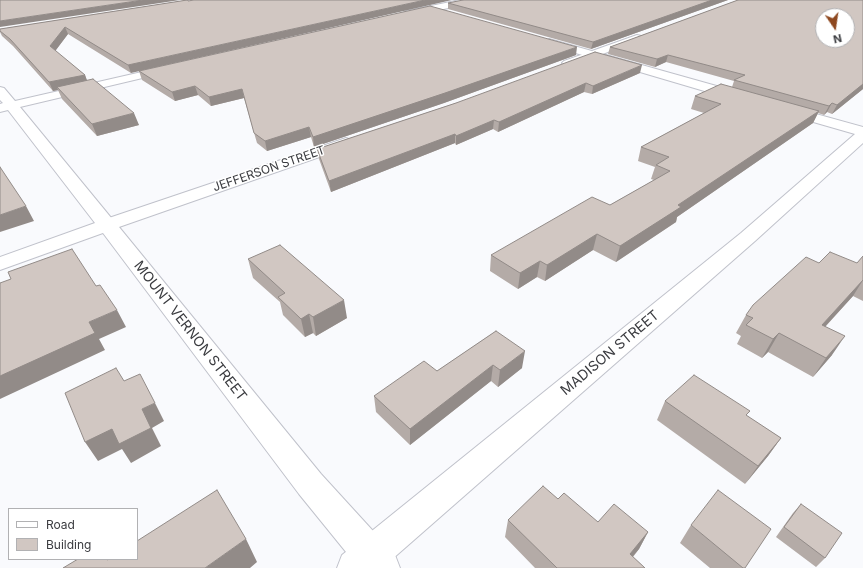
<!DOCTYPE html>
<style>
body{margin:0}
#map{position:relative;width:863px;height:568px;overflow:hidden;background:#f9fafd;font-family:Inter,sans-serif}
canvas{display:block}
.legend{position:absolute;left:8px;top:508px;width:130px;height:52px;box-sizing:border-box;background:#fff;border:1px solid #b1b1b3;margin:0;padding:5px 7px;list-style:none;font-size:12px;color:#3b3c40}
.legend li{display:flex;align-items:center;gap:8px;height:20px}
.legend b{width:20px;border:1px solid #b1b1b3}
.north{position:absolute;left:815px;top:8px;width:40px;height:40px;box-sizing:border-box;background:#fff;border:1px solid #b1b1b3;border-radius:50%;rotate:167deg;font-size:11px;font-weight:700;line-height:16px;text-align:center;color:#3b3c40}
.north::after{content:'';display:block;margin:auto;width:14px;height:18px;background:#8e481f;clip-path:polygon(50% 0,100% 100%,50% 72%,0 100%)}
</style>
<div id="map">
<canvas width="863" height="568"></canvas>
<ul class="legend">
<li><b style="height:5px;background:#fff"></b>Road</li>
<li><b style="height:11px;background:#d1c7c2"></b>Building</li>
</ul>
<div class="north">N</div>
</div>
<script>
const c = document.querySelector('canvas').getContext('2d');
c.lineJoin = 'round';
function toPath(rows) {
  const path = new Path2D();
  for (const r of rows) {
    path.moveTo(r[0], r[1]);
    for (let i = 2; i < r.length; i += 2) path.lineTo(r[i], r[i + 1]);
  }
  return path;
}
function trace(path, color, width, dash) {
  c.strokeStyle = color;
  c.lineWidth = width;
  c.lineCap = dash ? 'butt' : 'round';
  c.setLineDash(dash || []);
  c.stroke(path);
}
function fill(path, color) {
  c.fillStyle = color;
  c.fill(path, 'evenodd');
}
function drawText(font, color, halo, rows, align = 'center') {
  c.font = font + ' Inter,sans-serif';
  c.lineWidth = 3;
  c.setLineDash([]);
  c.textBaseline = 'middle';
  c.strokeStyle = halo;
  c.fillStyle = color;
  for (const [text, x, y, turn = 0] of rows) {
    c.save();
    c.translate(x, y);
    c.rotate((+turn || 0) * Math.PI / 180);
    c.textAlign = isNaN(turn) ? turn : align;
    if (halo) c.strokeText(text, 0, 0);
    c.fillText(text, 0, 0);
    c.restore();
  }
}
const minor = toPath([
 [460,0,476,0,472,3,406,17,401,14,406,11,460,0],
 [549,39,745,94,747,97,745,100,735,100,545,44,544,42,549,39],
 [168,66,172,67,174,69,172,71,20,107,117,225,114,229,0,270,0,257,95,223,8,110,0,112,0,104,3,103,0,100,0,87,4,88,15,101,168,66],
 [787,106,863,127,863,143,755,241,382,568,337,568,342,555,741,233,855,134,782,113,780,110,782,107,787,106]
]);
const tertiary = toPath([
 [637,35,641,36,642,38,641,40,572,65,564,65,562,63,564,61,637,35],
 [346,138,351,140,354,143,351,146,119,227,321,474,395,555,400,568,359,568,299,494,97,225,100,221,346,138]
]);
const wall = toPath([
 [187,0,131,73,68,34,55,51,85,75,87,81,139,125,97,136,62,99,58,90,53,91,13,46,2,36,0,32,0,29],
 [463,0,728,0,591,49,448,9,448,3],
 [738,0,863,89,832,114,827,112,824,115,818,113,813,123,677,217,676,222,616,262,593,250,545,281,537,277,518,289,490,271,491,255,610,205,654,180,651,179,655,167,638,161,641,147,704,113,691,109,695,96,732,87,734,81,666,62,655,67,608,54,610,47],
 [576,55,444,103,314,147,311,137,267,151,257,143,244,98,211,106,198,95,175,101,142,80,139,71],
 [640,73,592,94,584,92,498,132,493,129,456,145,455,143,331,192,319,159,317,149,456,103],
 [863,256,863,301,853,296,826,326,832,355,813,377,768,352,762,358,737,344,741,336,736,333,746,315,819,263,857,263],
 [248,259,347,318,316,336,313,333,305,337,283,315,280,302,253,278],
 [496,331,522,368,498,387,491,381,410,445,376,412,374,396,437,371],
 [665,401,747,416,781,438,768,456,745,484,657,420],
 [558,499,598,522,648,532,639,549,633,557,645,568,535,568,505,537,508,520],
 [801,504,825,558,816,567,776,537,793,513],
 [691,525,745,568,710,568,680,543]
]);
const shadedWall = toPath([
 [143,0,180,0,0,27,0,21],
 [425,0,452,0,131,73,128,65],
 [712,0,728,0,591,49,593,42],
 [65,27,68,34,53,54,50,46],
 [577,47,576,55,444,103,314,147,313,137],
 [668,55,666,62,655,67,657,59],
 [642,65,640,73,592,94,593,86],
 [85,75,88,83,57,87,58,90,53,91,49,82],
 [863,82,863,89,832,114,837,105],
 [586,83,584,92,498,132,499,122],
 [195,86,198,95,175,101,172,92],
 [242,89,244,98,211,106,209,97],
 [832,103,827,112,824,115,829,106],
 [819,111,813,123,677,217,676,222,616,262,620,246,678,205],
 [134,113,139,125,97,136,92,124],
 [494,120,493,129,456,145,456,136],
 [309,127,311,137,267,151,265,141],
 [455,134,455,143,331,192,329,181],
 [26,206,34,221,0,232,0,215],
 [597,234,593,250,545,281,547,265],
 [540,261,537,277,518,289,520,273],
 [863,280,853,296,810,343,822,325],
 [344,300,347,318,316,336,313,317],
 [117,310,126,327,99,339,105,350,0,399,0,376,89,322],
 [309,314,313,333,305,337,301,319],
 [779,333,768,352,762,358,773,339],
 [845,336,832,355,813,377,826,358],
 [525,351,522,368,498,387,500,370],
 [493,365,491,381,410,445,410,429],
 [155,403,164,421,152,428,161,446,131,463,122,449,98,461,85,442,142,409],
 [781,438,768,456,745,484,758,466],
 [648,532,639,549,623,568,630,554],
 [246,539,257,562,250,568,205,568]
]);
const building = toPath([
 [0,0,143,0,0,21,0,0],
 [187,0,188,0,188,1,194,0,425,0,128,65,65,27,50,46,85,75,49,82,10,39,0,31,0,29,187,0],
 [463,0,712,0,593,42,448,3,463,0],
 [738,0,863,0,863,84,837,105,832,103,829,106,734,80,745,75,668,55,657,59,610,47,738,0],
 [823,16,847,16,847,40,823,40,823,16],
 [430,6,577,47,445,93,313,137,309,127,265,141,254,133,242,89,209,97,195,86,172,92,139,71,430,6],
 [595,52,642,65,593,86,586,83,499,122,494,120,456,136,455,134,329,181,317,149,456,103,595,52],
 [93,79,134,113,92,124,57,87,93,79],
 [721,84,819,111,678,205,681,207,620,246,597,234,547,265,540,261,520,273,491,255,592,197,610,205,670,171,656,165,669,157,641,147,721,104,695,96,721,84],
 [0,167,26,206,0,215,0,167],
 [280,245,344,300,313,317,309,314,301,319,278,297,285,293,248,259,280,245],
 [72,249,96,286,100,285,117,310,89,322,95,333,0,376,0,283,11,279,8,272,72,249],
 [830,252,857,263,863,256,863,280,822,325,845,336,826,358,779,333,773,339,746,325,753,318,746,315,753,305,806,257,819,263,830,252],
 [496,331,525,351,500,370,493,365,410,429,374,396,424,361,437,371,496,331],
 [116,368,124,381,140,374,155,403,142,409,151,428,119,444,112,429,85,442,65,393,116,368],
 [694,375,750,411,746,415,781,438,758,466,665,401,694,375],
 [543,486,558,499,564,493,598,522,614,504,648,532,630,554,645,568,557,568,508,520,543,486],
 [217,490,246,539,205,568,63,568,78,559,107,559,107,560,109,559,137,559,137,541,217,490],
 [718,490,771,529,745,568,743,568,691,525,718,490],
 [801,504,842,533,825,558,784,527,801,504]
]);
const farStreetnames = [
 ["JEFFERSON STREET",269,169,-19]
];
const streetNames = [
 ["MOUNT VERNON STREET",190,331,52],
 ["MADISON STREET",610,353,-40]
];
trace(minor, '#c0c2cb', 2);
trace(tertiary, '#c0c2cb', 2);
fill(minor, '#fff');
fill(tertiary, '#fff');
fill(wall, '#b4aba7');
fill(shadedWall, '#928b88');
fill(building, '#d1c7c2');
trace(building, '#928b88', 1);
drawText('12px', '#3b3c40', '#fff', farStreetnames);
drawText('14px', '#3b3c40', '#fff', streetNames);
</script>
